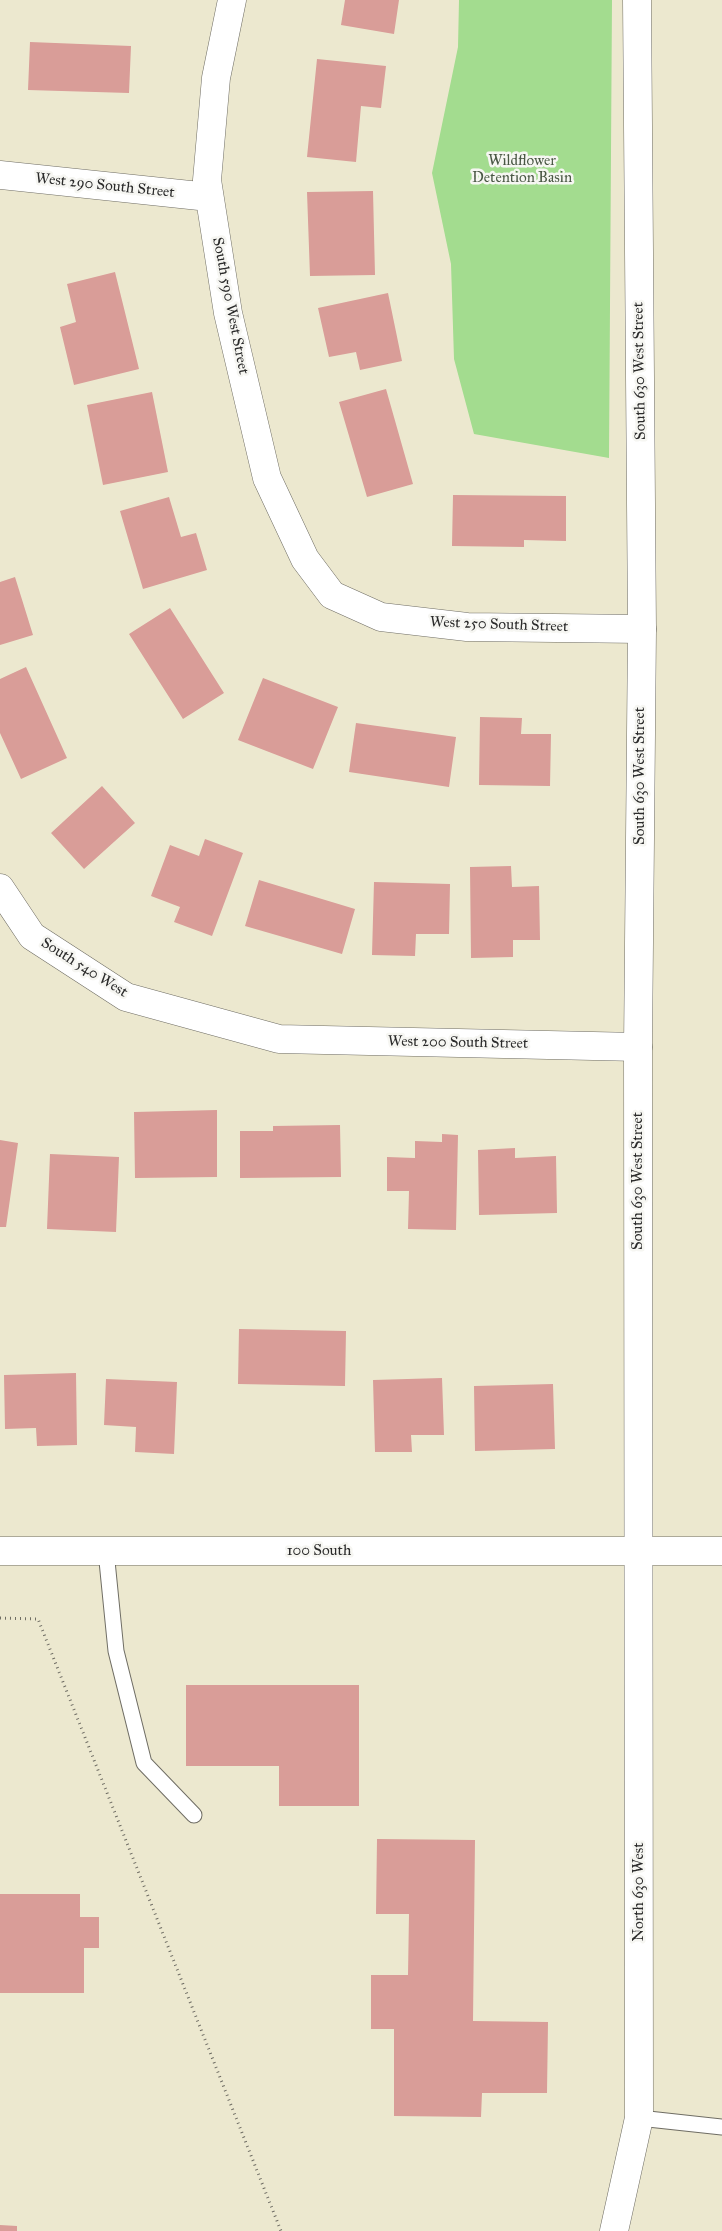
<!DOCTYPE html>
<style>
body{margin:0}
canvas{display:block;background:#ece8cf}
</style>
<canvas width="722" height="2231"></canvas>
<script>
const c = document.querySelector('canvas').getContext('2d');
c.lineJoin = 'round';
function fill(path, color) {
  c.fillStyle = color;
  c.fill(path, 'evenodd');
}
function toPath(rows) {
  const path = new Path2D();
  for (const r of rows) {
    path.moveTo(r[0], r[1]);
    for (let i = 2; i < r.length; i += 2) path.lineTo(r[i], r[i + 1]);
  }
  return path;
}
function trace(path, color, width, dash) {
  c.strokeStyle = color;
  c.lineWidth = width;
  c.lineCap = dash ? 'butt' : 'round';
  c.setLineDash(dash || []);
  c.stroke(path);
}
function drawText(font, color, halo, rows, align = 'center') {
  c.font = font + ' "IM FELL Great Primer",serif';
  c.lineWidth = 5;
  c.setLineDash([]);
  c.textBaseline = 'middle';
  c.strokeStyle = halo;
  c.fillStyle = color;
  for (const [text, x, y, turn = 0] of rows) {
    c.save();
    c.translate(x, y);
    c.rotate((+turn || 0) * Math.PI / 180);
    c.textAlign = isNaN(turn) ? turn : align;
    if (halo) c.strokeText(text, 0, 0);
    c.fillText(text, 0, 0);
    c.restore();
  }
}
const green = toPath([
 [459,0,612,0,609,458,474,434,454,359,451,264,432,173,458,47]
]);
const building = toPath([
 [345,0,399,0,394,34,341,25],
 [30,42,131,46,129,93,28,90],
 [317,59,386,66,381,108,361,106,356,162,307,157],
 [373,191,375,275,310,276,307,192],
 [115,272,139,369,74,385,60,327,76,322,67,284],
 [388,293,402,361,360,370,356,352,329,357,318,308],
 [386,389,413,484,367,497,339,402],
 [152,392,168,472,103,485,87,405],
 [453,495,566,496,566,541,524,540,524,547,452,546],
 [169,497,181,537,196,533,207,570,143,589,120,511],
 [15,577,33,635,0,645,0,582],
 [170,608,224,693,183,719,129,634],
 [26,667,67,758,21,779,0,733,0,679],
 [263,678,338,707,313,769,238,740],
 [480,717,522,718,521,734,551,734,550,786,479,785],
 [356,723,456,737,449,787,349,772],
 [102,786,135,823,84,869,51,833],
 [205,839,243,853,212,936,174,922,180,907,151,896,170,845,199,856],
 [511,866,512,887,539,886,540,940,513,940,513,957,471,958,470,867],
 [259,880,355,909,342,954,245,926],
 [374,882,450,884,449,934,416,934,415,956,372,955],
 [217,1110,217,1177,135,1178,134,1112],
 [340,1125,341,1177,240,1178,240,1131,273,1131,273,1126],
 [442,1134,458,1135,456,1230,408,1229,409,1191,387,1191,387,1157,415,1158,415,1141,442,1142],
 [0,1140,18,1143,6,1227,0,1227],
 [515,1148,515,1158,556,1156,557,1213,479,1215,478,1150],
 [50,1154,119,1157,116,1232,47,1229],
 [239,1329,346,1331,345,1386,238,1384],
 [76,1373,77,1445,37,1446,36,1428,5,1429,4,1375],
 [442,1378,444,1435,411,1435,412,1452,375,1452,373,1380],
 [106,1379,177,1382,174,1454,135,1452,136,1427,104,1425],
 [553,1384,555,1449,475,1451,474,1386],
 [186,1685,359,1685,359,1806,279,1806,279,1766,186,1766],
 [377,1839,475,1840,473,2021,548,2022,547,2093,482,2093,481,2117,394,2116,394,2029,371,2029,371,1975,408,1975,409,1914,376,1914],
 [0,1894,80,1894,80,1917,99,1917,99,1948,84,1948,84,1993,0,1993],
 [0,2225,17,2226,17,2231,0,2231]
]);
const path = toPath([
 [0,1618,38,1619,281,2231]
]);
const service = toPath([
 [106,1551,116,1651,144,1763,194,1815],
 [639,2118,722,2127]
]);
const minor = toPath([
 [232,0,216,78,207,180,228,313,267,478,305,559,332,595,381,617,467,627,642,629],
 [0,175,209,197],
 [0,888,32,936,126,997,279,1039,638,1047]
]);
const tertiary = toPath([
 [0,1551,722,1551],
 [614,2231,639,2118,638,1047,642,629,637,0]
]);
const parkNames = [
 ["Wildflower",522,161],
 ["Detention Basin",522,178]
];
const streetNames = [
 ["West 290 South Street",105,186,6],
 ["South 590 West Street",230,306,79],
 ["South 630 West Street",640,371,-91],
 ["West 250 South Street",499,625,2],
 ["South 630 West Street",640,776,-90],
 ["South 540 West",84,968,32],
 ["West 200 South Street",458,1043,1],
 ["South 630 West Street",638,1181,-90],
 ["100 South",319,1551],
 ["North 630 West",639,1892,-90]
];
fill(green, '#a3dc8f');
fill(building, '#d99d98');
trace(service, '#6f6d64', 17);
trace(minor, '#6f6d64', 29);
trace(tertiary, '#6f6d64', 29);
trace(path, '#6f6d64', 3, [1, 4]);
trace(service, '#fff', 15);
trace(minor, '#fff', 28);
trace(tertiary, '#fff', 28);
drawText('15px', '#495744', '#f6f6f2', parkNames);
drawText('15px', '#2b2b2b', '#f6f6f2', streetNames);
</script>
